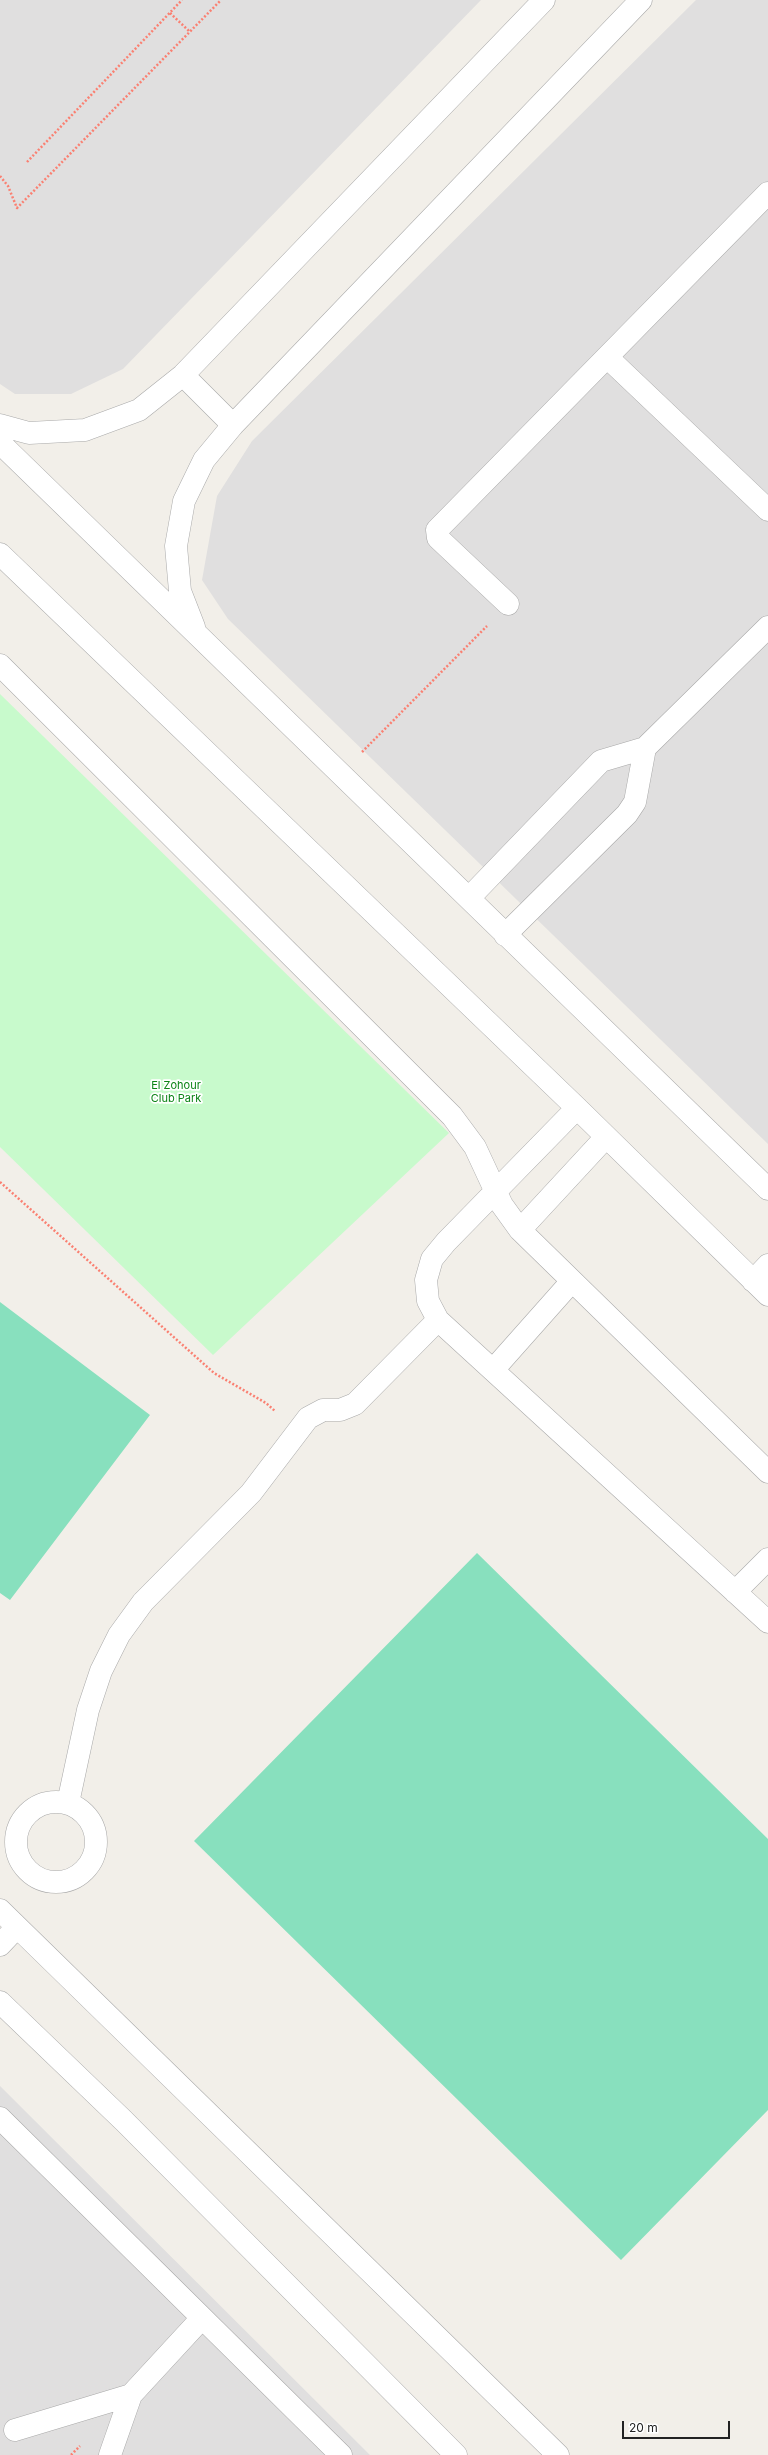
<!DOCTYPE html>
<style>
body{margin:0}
#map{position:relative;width:768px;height:2455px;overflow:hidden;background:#f2efe9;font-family:Inter,sans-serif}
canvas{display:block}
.scale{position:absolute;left:622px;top:2421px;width:108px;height:18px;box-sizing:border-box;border:2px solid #222;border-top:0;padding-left:5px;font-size:12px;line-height:14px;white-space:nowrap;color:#222;-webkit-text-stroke:3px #fff;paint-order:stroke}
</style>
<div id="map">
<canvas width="768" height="2455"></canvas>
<div class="scale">20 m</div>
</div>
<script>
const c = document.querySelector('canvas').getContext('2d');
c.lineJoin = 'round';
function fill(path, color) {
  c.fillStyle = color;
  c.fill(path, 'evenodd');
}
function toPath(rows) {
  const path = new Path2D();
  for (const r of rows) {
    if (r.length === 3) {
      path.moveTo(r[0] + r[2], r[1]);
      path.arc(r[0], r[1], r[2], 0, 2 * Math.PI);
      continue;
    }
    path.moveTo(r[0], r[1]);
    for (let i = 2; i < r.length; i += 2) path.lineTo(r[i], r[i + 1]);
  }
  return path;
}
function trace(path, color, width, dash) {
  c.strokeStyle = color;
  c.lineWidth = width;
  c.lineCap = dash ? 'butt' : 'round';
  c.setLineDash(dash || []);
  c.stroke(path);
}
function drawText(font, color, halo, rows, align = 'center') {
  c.font = font + ' Inter,sans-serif';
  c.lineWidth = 3.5;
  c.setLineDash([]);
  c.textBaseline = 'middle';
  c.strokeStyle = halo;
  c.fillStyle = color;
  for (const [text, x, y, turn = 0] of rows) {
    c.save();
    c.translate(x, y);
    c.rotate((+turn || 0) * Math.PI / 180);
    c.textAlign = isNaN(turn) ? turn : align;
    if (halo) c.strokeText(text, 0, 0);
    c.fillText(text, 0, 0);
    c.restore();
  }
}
const residential = toPath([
 [0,0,481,0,123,369,71,394,15,394,0,384],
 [696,0,768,0,768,1144,228,619,202,580,217,496,252,441],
 [0,2086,370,2455,0,2455]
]);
const park = toPath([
 [0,694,449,1133,213,1355,0,1147]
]);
const pitch = toPath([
 [0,1302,150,1415,10,1600,0,1593],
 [477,1553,768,1839,768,2110,621,2260,194,1841]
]);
const path = toPath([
 [170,13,190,32],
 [27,162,182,0],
 [0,176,8,186,17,208,221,0],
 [362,752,487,626],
 [0,1182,214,1373,266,1403,275,1411],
 [71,2455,80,2446]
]);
const minor = toPath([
 [607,357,768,510],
 [183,375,233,425],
 [0,425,29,433,85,430,139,410,183,375,544,0],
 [0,443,768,1189],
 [0,554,577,1108,768,1295],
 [508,604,438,538,437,530,768,193],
 [194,627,180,591,176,546,184,501,204,460,233,425,641,0],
 [0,665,452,1116,475,1147,502,1205,520,1230,768,1472],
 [469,898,601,761,645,748,768,627],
 [505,935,627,814,635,802,645,748],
 [577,1108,446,1242,432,1259,426,1280,428,1301,438,1320,768,1622],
 [520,1230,606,1137],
 [753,1281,768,1265],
 [493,1370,572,1281],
 [735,1592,768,1559],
 [56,1842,40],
 [68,1803,88,1710,101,1671,119,1635,143,1602,251,1493,308,1418,323,1410,340,1410,355,1404,438,1320],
 [0,1910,558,2455],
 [0,1945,17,1927],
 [0,2002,124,2121,456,2455],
 [0,2118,341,2455],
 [15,2430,131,2395],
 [110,2455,131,2395,202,2318]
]);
const parkNames = [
 ["El Zohour",176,1086],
 ["Club Park",176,1099]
];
fill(residential, '#e0dfdf');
fill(park, '#c8facc');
fill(pitch, '#88e0be');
trace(minor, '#a9a9a9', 23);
trace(path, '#fa8072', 2.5, [2, 2]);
trace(minor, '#fff', 22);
drawText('11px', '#0c8416', '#fff', parkNames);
</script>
